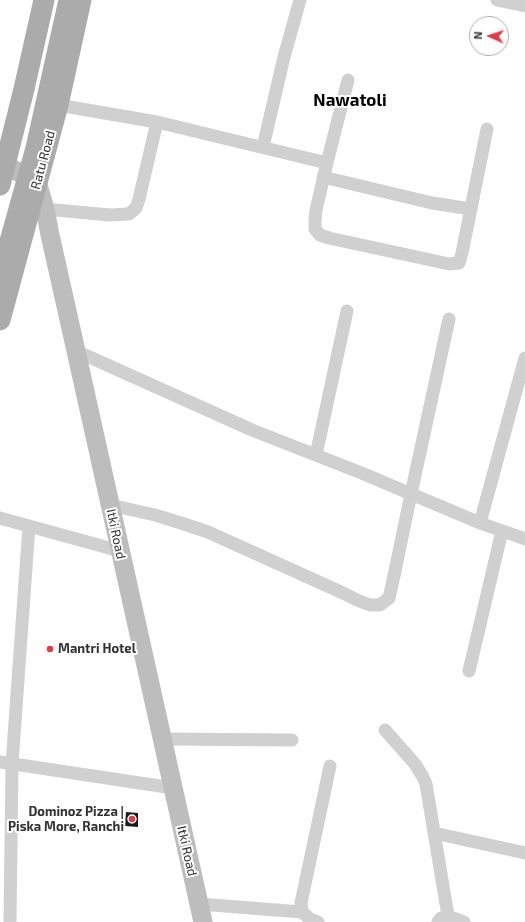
<!DOCTYPE html>
<style>
body{margin:0}
#map{position:relative;width:525px;height:922px;overflow:hidden;background:#fff;font-family:"Exo 2",sans-serif}
canvas{display:block}
.north{position:absolute;left:469px;top:16px;width:40px;height:40px;box-sizing:border-box;background:#fff;border:1px solid #adadad;border-radius:50%;rotate:273deg;font-size:11px;font-weight:700;line-height:16px;text-align:center;color:#333}
.north::after{content:'';display:block;margin:auto;width:14px;height:18px;background:#e63946;clip-path:polygon(50% 0,100% 100%,50% 72%,0 100%)}
</style>
<div id="map">
<canvas width="525" height="922"></canvas>
<div class="north">N</div>
</div>
<script>
const c = document.querySelector('canvas').getContext('2d');
c.lineJoin = 'round';
function fill(path, color) {
  c.fillStyle = color;
  c.fill(path, 'evenodd');
}
function toPath(rows) {
  const path = new Path2D();
  for (const r of rows) {
    path.moveTo(r[0], r[1]);
    for (let i = 2; i < r.length; i += 2) path.lineTo(r[i], r[i + 1]);
  }
  return path;
}
function trace(path, color, width, dash) {
  c.strokeStyle = color;
  c.lineWidth = width;
  c.lineCap = dash ? 'butt' : 'round';
  c.setLineDash(dash || []);
  c.stroke(path);
}
function drawText(font, color, halo, rows, align = 'center') {
  c.font = font + ' "Exo 2",sans-serif';
  c.lineWidth = 4;
  c.setLineDash([]);
  c.textBaseline = 'middle';
  c.strokeStyle = halo;
  c.fillStyle = color;
  for (const [text, x, y, turn = 0] of rows) {
    c.save();
    c.translate(x, y);
    c.rotate((+turn || 0) * Math.PI / 180);
    c.textAlign = isNaN(turn) ? turn : align;
    if (halo) c.strokeText(text, 0, 0);
    c.fillText(text, 0, 0);
    c.restore();
  }
}
const building = toPath([
 [126,812,138,813,138,827,125,826]
]);
const street = toPath([
 [497,0,525,6],
 [348,80,327,163,316,210,315,220,315,229,320,235,329,238,449,264,459,263,462,253,487,129],
 [58,105,157,122,327,163],
 [263,147,284,57,300,0],
 [323,177,432,203,471,209],
 [45,209,110,215,129,214,136,208,139,199,157,122],
 [76,351,252,430,364,474,480,523,525,539],
 [316,455,347,311],
 [110,505,155,515,181,523,208,532,343,593,357,600,370,605,380,605,389,598,394,576,411,494,449,319],
 [0,518,120,551],
 [480,523,525,358],
 [469,671,502,531],
 [385,730,415,764,423,777,426,784,448,916],
 [162,739,292,740],
 [0,762,173,788],
 [434,833,525,853],
 [199,904,302,912],
 [10,922,12,764,29,526],
 [318,922,310,919,302,912,301,903,330,766],
 [438,922,441,918,448,916,464,922]
]);
const secondary = toPath([
 [5,165,37,182,45,209,50,235,76,351,203,922]
]);
const primary = toPath([
 [0,185,24,89,44,0],
 [0,320,58,105,81,0]
]);
const primaryBridge = toPath([
 [0,277,36,148,69,0]
]);
const markers = [
 [50,649,4,"#e63946"],
 [132,819,4,"#e63946"]
];
const streetNames = [
 ["Ratu Road",43,160,-75],
 ["Itki Road",116,534,78],
 ["Itki Road",187,851,77]
];
const poiNames = [
 ["Mantri Hotel",58,649],
 ["Dominoz Pizza |",124,812,"right"],
 ["Piska More, Ranchi",124,827,"right"]
];
const districtNames = [
 ["Nawatoli",350,100]
];
fill(building, '#1a1a1a');
trace(street, '#d0d0d0', 13);
trace(secondary, '#bdbdbd', 19);
trace(primary, '#ababab', 21);
trace(primaryBridge, '#ababab', 21);
for (const [x, y, r, color] of markers) {
  const dot = new Path2D();
  dot.arc(x, y, r, 0, 2 * Math.PI);
  c.fillStyle = color;
  c.fill(dot);
  trace(dot, '#fff', 1.5);
}
drawText('13px', '#333', '#fff', streetNames);
drawText('bold 13px', '#333', '#fff', poiNames, 'left');
drawText('bold 17px', '#000', '#fff', districtNames);
</script>
